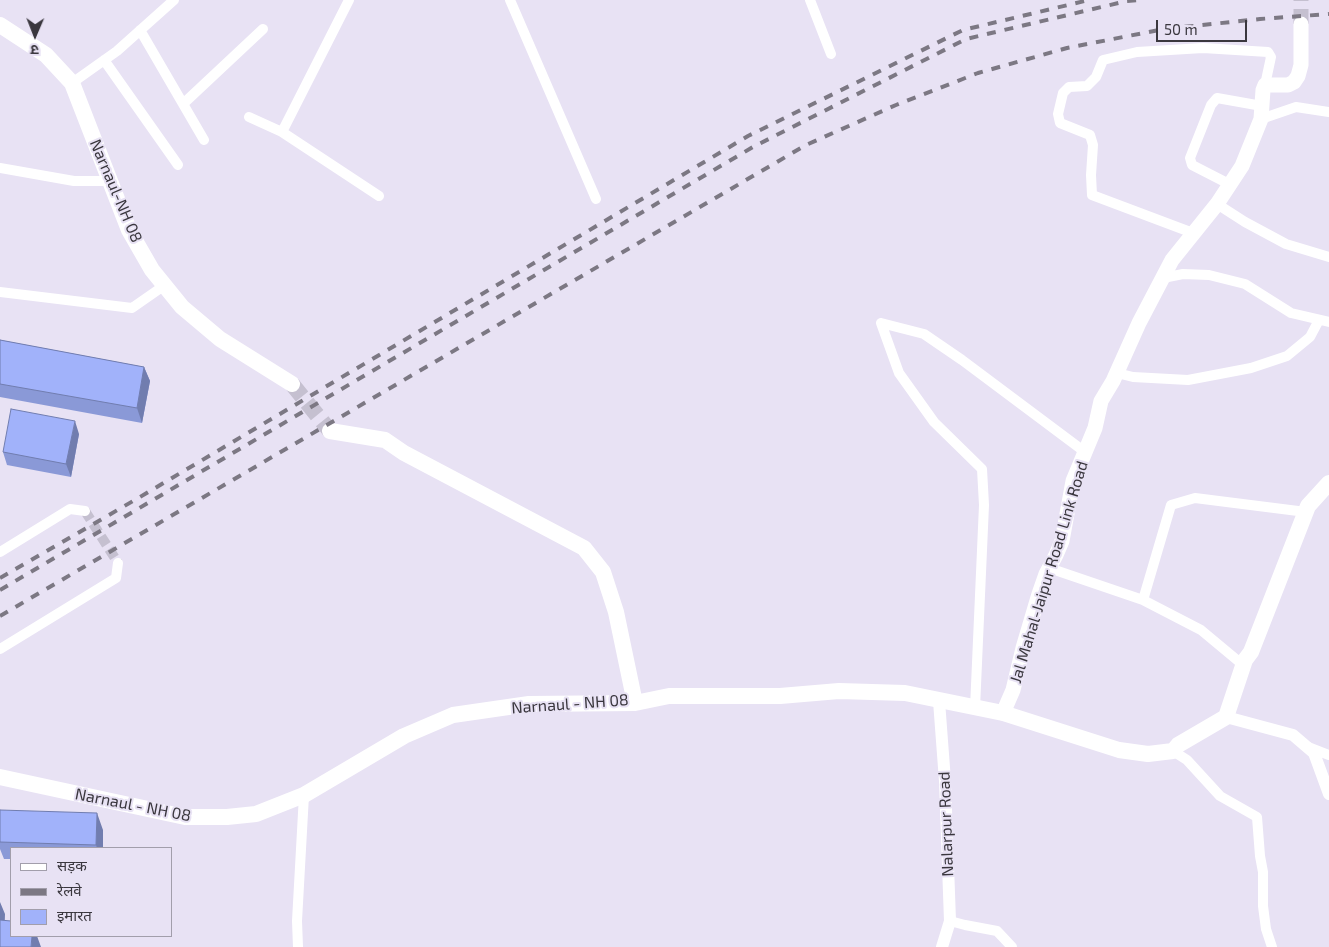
<!DOCTYPE html>
<meta charset="utf-8">
<style>
body{margin:0}
#map{position:relative;width:1329px;height:947px;overflow:hidden;background:#e8e2f4;font-family:"Exo 2","Noto Sans Devanagari",sans-serif}
canvas{display:block}
.legend{position:absolute;left:10px;top:847px;width:162px;height:90px;box-sizing:border-box;background:#e8e2f4;border:1px solid #a29eab;margin:0;padding:6px 9px;list-style:none;font-size:15px;color:#3a373e}
.legend li{display:flex;align-items:center;gap:10px;height:25px}
.legend b{width:25px;border:1px solid #a29eab}
.north{position:absolute;left:10px;top:10px;width:50px;height:50px;-webkit-text-stroke:4px #e8e2f4;paint-order:stroke;rotate:181deg;font-size:14px;font-weight:700;line-height:20px;text-align:center;color:#3a373e}
.north::after{content:'';display:block;margin:auto;width:18px;height:22px;background:#3a373e;clip-path:polygon(50% 0,100% 100%,50% 72%,0 100%)}
.scale{position:absolute;left:1156px;top:20px;width:91px;height:22px;box-sizing:border-box;border:2px solid #3a373e;border-top:0;padding-left:6px;font-size:15px;line-height:18px;white-space:nowrap;color:#3a373e;-webkit-text-stroke:4px #e8e2f4;paint-order:stroke}
</style>
<div id="map">
<canvas width="1329" height="947"></canvas>
<ul class="legend">
<li><b style="height:6px;background:#fff"></b>सड़क</li>
<li><b style="height:6px;background:#7c7883"></b>रेलवे</li>
<li><b style="height:14px;background:#a1b2fa"></b>इमारत</li>
</ul>
<div class="north">उ</div>
<div class="scale">50 m</div>
</div>
<script>
const c = document.querySelector('canvas').getContext('2d');
c.lineJoin = 'round';
function toPath(rows) {
  const path = new Path2D();
  for (const r of rows) {
    path.moveTo(r[0], r[1]);
    for (let i = 2; i < r.length; i += 2) path.lineTo(r[i], r[i + 1]);
  }
  return path;
}
function trace(path, color, width, dash) {
  c.strokeStyle = color;
  c.lineWidth = width;
  c.lineCap = dash ? 'butt' : 'round';
  c.setLineDash(dash || []);
  c.stroke(path);
}
function fill(path, color) {
  c.fillStyle = color;
  c.fill(path, 'evenodd');
}
function drawText(font, color, halo, rows, align = 'center') {
  c.font = font + ' "Exo 2",sans-serif';
  c.lineWidth = 4;
  c.setLineDash([]);
  c.textBaseline = 'middle';
  c.strokeStyle = halo;
  c.fillStyle = color;
  for (const [text, x, y, turn = 0] of rows) {
    c.save();
    c.translate(x, y);
    c.rotate((+turn || 0) * Math.PI / 180);
    c.textAlign = isNaN(turn) ? turn : align;
    if (halo) c.strokeText(text, 0, 0);
    c.fillText(text, 0, 0);
    c.restore();
  }
}
const minorTunnel = toPath([
 [85,511,118,563]
]);
const secondaryTunnel = toPath([
 [1301,24,1301,0]
]);
const primaryTunnel = toPath([
 [292,384,330,431]
]);
const minor = toPath([
 [510,0,596,199],
 [810,0,831,54],
 [140,30,204,140],
 [104,60,178,165],
 [72,83,117,51,174,0],
 [183,104,263,29],
 [249,117,282,132,379,196],
 [1261,119,1296,107,1329,112],
 [282,132,349,0],
 [0,168,74,181,111,181],
 [1231,185,1192,165,1190,158,1211,105,1217,98,1262,106],
 [1217,204,1245,222,1286,244,1329,257],
 [1193,233,1092,195,1091,175,1093,145,1090,135,1060,123,1058,114,1063,93,1069,87,1087,86,1096,77,1103,60,1137,52,1203,48,1268,52,1271,57,1265,85],
 [1163,278,1183,274,1209,275,1245,284,1291,313,1329,322],
 [0,292,132,308,165,285],
 [881,323,899,373,934,422,982,469,984,505,975,708],
 [881,323,924,334,962,360,1085,452],
 [1117,373,1133,377,1188,380,1251,368,1287,356,1310,337,1319,320],
 [0,552,70,509,85,511],
 [1049,568,1143,600,1201,630,1243,665],
 [1143,600,1171,505,1195,498,1306,512],
 [0,649,116,578,118,563],
 [1308,747,1329,755],
 [1173,751,1187,760,1220,796,1257,817,1260,856,1263,872,1263,906,1266,929,1272,947],
 [950,921,965,925,997,931,1012,947],
 [298,947,297,921,304,795]
]);
const tertiary = toPath([
 [939,701,945,781,950,921,942,947],
 [1226,717,1293,735,1314,753,1329,794]
]);
const secondary = toPath([
 [1003,713,1013,690,1023,648,1039,594,1046,574,1056,555,1062,541,1073,481,1095,428,1101,401,1113,381,1139,323,1172,260,1217,204,1242,166,1261,119,1263,90,1265,85,1288,85,1294,82,1298,76,1301,65,1301,24]
]);
const primary = toPath([
 [0,25,46,55,72,83,129,230,152,270,182,307,220,339,292,384],
 [330,431,385,440,404,453,584,548,603,572,616,612,635,703],
 [0,777,185,817,227,817,256,814,304,795,404,736,453,715,529,704,635,703,669,696,780,696,839,691,905,693,1003,713,1119,750,1148,754,1173,751,1178,745,1226,717,1245,660,1251,652,1308,506,1329,483]
]);
const rail = toPath([
 [0,578,140,497,748,136,963,30,1089,0],
 [0,590,753,147,966,39,1127,1,1140,0],
 [0,616,806,145,896,105,978,73,1067,48,1164,29,1260,19,1329,14]
]);
const wall = toPath([
 [0,340,144,367,150,381,142,423,0,397,0,398],
 [79,434,71,477,7,465,3,452],
 [0,810,103,830,103,848,11,848,11,859,4,859,0,849]
]);
const shadedWall = toPath([
 [144,367,150,381,142,423,137,408],
 [75,421,79,434,71,477,66,464],
 [97,813,103,830,103,848,97,848,96,845],
 [0,902,5,914,4,945,0,933],
 [32,936,37,936,41,947,31,947]
]);
const building = toPath([
 [0,340,144,367,137,408,0,384,0,340],
 [11,409,75,421,66,464,3,452,11,409],
 [0,810,97,813,96,845,0,842,0,810],
 [0,920,11,921,11,936,32,936,31,947,0,947,0,920]
]);
const streetNames = [
 ["Narnaul-NH 08",116,191,67],
 ["Jal Mahal-Jaipur Road Link Road",1049,572,-73],
 ["Narnaul - NH 08",570,704,-4],
 ["Narnaul - NH 08",133,805,11],
 ["Nalarpur Road",946,824,-92]
];
trace(minorTunnel, '#c5c0d0', 10, [10, 5]);
trace(secondaryTunnel, '#c5c0d0', 15, [15, 8]);
trace(primaryTunnel, '#c5c0d0', 16, [16, 8]);
trace(minor, '#fff', 10);
trace(tertiary, '#fff', 12);
trace(secondary, '#fff', 15);
trace(primary, '#fff', 16);
trace(rail, '#7c7883', 4, [9, 9]);
fill(wall, '#8a99d7');
fill(shadedWall, '#717daf');
fill(building, '#a1b2fa');
trace(building, '#717daf', 1);
drawText('16px', '#3a373e', '#e8e2f4', streetNames);
</script>
